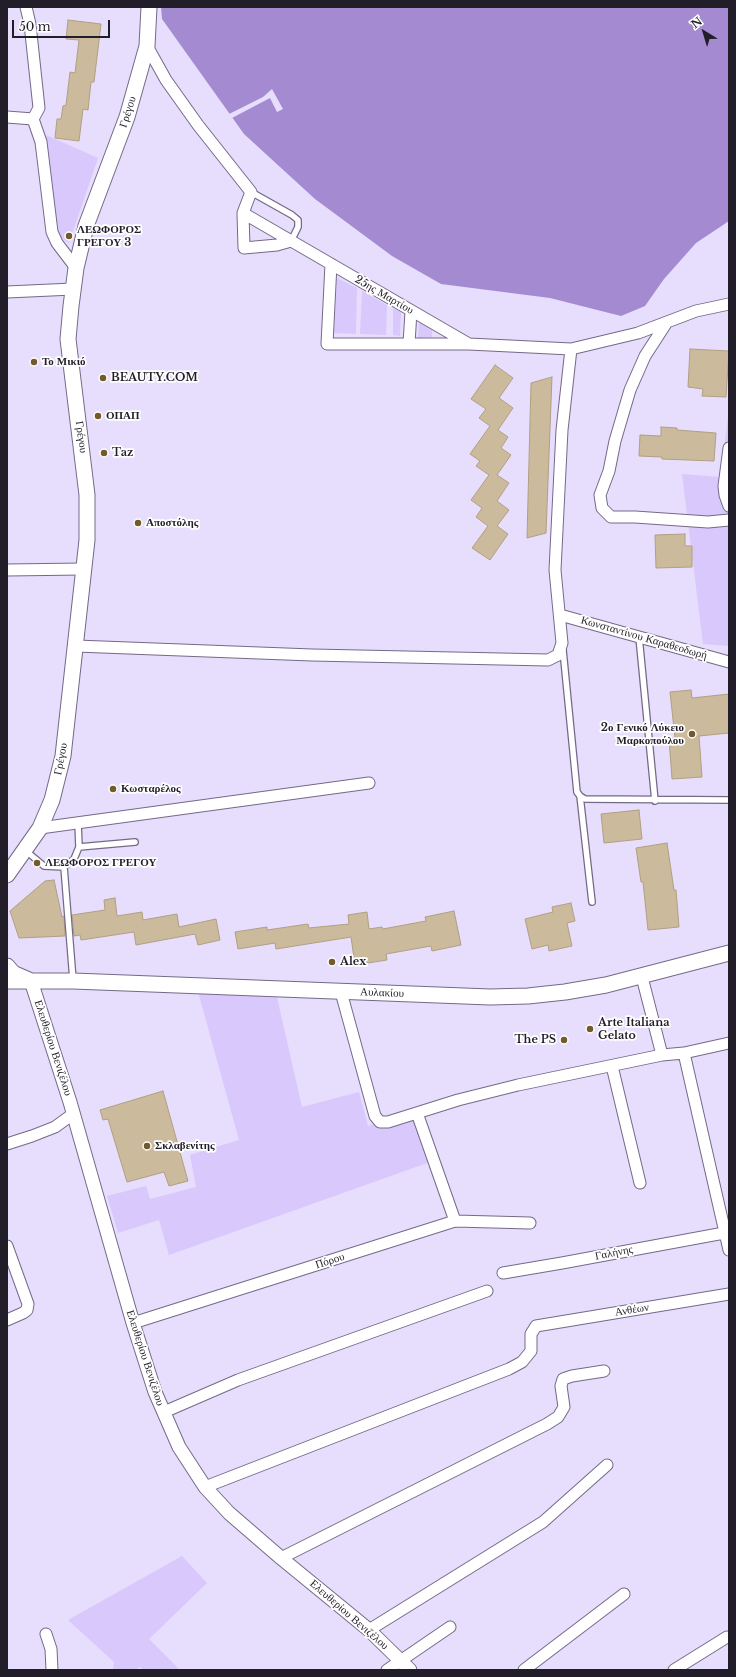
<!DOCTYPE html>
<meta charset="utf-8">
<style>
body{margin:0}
#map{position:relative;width:736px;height:1677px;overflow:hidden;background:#e7ddfd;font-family:"Libre Baskerville",serif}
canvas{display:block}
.frame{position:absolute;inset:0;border:8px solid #211d29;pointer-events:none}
.north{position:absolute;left:684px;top:12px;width:40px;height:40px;-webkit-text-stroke:3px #fff;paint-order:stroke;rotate:322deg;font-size:11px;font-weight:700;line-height:16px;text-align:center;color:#211d29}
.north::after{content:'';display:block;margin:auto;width:14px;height:18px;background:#211d29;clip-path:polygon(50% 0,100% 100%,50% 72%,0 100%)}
.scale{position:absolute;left:12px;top:20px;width:98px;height:18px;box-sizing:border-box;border:2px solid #211d29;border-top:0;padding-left:5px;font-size:12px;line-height:14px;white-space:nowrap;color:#211d29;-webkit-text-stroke:3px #fff;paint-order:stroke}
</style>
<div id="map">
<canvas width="736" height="1677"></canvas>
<div class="frame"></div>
<div class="north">N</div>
<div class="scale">50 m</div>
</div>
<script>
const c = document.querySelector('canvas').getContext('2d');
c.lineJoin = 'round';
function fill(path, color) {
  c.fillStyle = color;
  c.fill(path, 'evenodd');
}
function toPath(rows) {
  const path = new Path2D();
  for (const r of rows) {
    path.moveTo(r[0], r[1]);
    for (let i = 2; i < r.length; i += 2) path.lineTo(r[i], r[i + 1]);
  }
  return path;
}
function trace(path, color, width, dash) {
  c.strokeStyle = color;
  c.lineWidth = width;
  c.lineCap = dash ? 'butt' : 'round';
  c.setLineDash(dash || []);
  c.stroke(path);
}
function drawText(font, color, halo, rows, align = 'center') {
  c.font = font + ' "Libre Baskerville",serif';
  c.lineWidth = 3.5;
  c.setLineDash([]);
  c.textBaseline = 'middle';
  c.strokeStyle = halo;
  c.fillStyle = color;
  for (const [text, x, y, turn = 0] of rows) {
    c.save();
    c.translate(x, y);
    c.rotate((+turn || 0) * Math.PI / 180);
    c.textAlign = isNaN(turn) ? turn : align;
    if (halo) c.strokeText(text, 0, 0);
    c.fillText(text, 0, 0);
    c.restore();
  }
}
const green = toPath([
 [46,135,98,158,69,243,60,237,53,205],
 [337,278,357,288,356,334,334,333],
 [362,291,387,305,386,335,360,334],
 [393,308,401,312,400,336,393,335],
 [419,322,432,328,432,337,418,338],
 [729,407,729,646,703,644,682,474,721,477],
 [197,988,276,993,302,1107,359,1092,368,1126,412,1110,430,1162,169,1255,159,1220,118,1233,107,1196,146,1186,150,1199,196,1187,190,1155,239,1140],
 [182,1556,207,1583,149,1639,180,1670,143,1670,140,1667,135,1670,113,1670,114,1662,68,1620]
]);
const water = toPath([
 [161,7,729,7,729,221,696,243,664,279,645,306,621,316,550,298,441,284,392,256,315,199,244,134,162,19]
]);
const pier = toPath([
 [272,89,283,109,277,112,270,98,232,118,229,114,263,97]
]);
const building = toPath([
 [68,20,101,24,94,82,91,82,88,110,83,109,79,141,55,138,57,119,61,119,63,106,66,105,70,72,75,73,79,40,66,39,68,20],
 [690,349,729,351,726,397,702,396,703,389,688,387,690,349],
 [495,365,513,378,499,398,513,408,498,430,508,437,501,448,511,455,497,475,509,483,497,501,509,510,497,526,508,534,490,560,472,548,488,526,476,517,482,508,471,500,489,475,476,466,480,461,470,454,490,426,479,418,486,409,471,399,495,365],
 [552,377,546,533,527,538,531,383,552,377],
 [661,427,677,428,677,430,716,433,714,461,662,459,662,457,639,456,640,435,661,436,661,427],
 [685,534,685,546,692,546,692,567,656,568,655,535,685,534],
 [691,690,692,698,729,694,729,733,699,736,702,777,672,779,669,739,675,738,670,692,691,690],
 [639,810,642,839,604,843,601,814,639,810],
 [667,843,674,890,676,890,679,927,648,930,643,882,641,882,636,848,667,843],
 [54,880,62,917,64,916,65,936,19,938,10,911,45,881,54,880],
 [115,898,117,916,142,912,143,920,177,914,179,927,216,919,220,940,198,945,195,934,136,945,134,932,81,940,80,935,74,936,72,915,105,910,104,900,115,898],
 [571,903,575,921,567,923,572,946,549,951,548,945,532,949,525,919,553,912,552,907,571,903],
 [454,911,461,945,432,951,431,946,386,954,387,960,355,965,351,937,276,949,275,943,238,949,235,932,267,927,267,930,308,924,309,928,349,924,348,915,367,912,369,929,382,927,383,929,426,921,425,917,454,911],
 [163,1091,188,1181,169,1186,164,1172,127,1182,108,1119,103,1120,100,1110,163,1091]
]);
const service = toPath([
 [251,192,292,215,298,220,298,227,291,241],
 [639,637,655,801],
 [563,650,577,792,580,796,585,799,729,800],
 [580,796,592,902],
 [78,823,79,847],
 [26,851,44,866,64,867,74,859,79,847,135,842],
 [64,867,73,980]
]);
const minor = toPath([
 [26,7,30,24,39,108,33,119],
 [147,46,166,80,198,125,251,192,243,213,244,248,277,245,291,241],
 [7,117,33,119,41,142,52,232,57,243,76,268],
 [243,213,469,344],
 [331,264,327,344,469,344,571,349,638,333,696,311,729,304],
 [7,292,73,289],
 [667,322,645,356,630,390,615,441,609,471,600,495,602,508,611,517,635,517,708,522,729,520],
 [409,344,411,311],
 [729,448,724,486,725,495,729,506],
 [7,570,83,569],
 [560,615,729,662],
 [76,646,312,655,548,660,558,655,562,643,555,570,562,430,571,349],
 [40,828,369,783],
 [642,977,662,1055,684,1053,729,1250],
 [341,992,375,1116,380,1122,388,1122,458,1100,518,1085,662,1055],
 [684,1053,729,1043],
 [612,1066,640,1183],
 [417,1113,455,1221],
 [7,1144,32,1136,55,1127,73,1114],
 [7,1246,28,1304,27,1310,23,1313,7,1320],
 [503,1273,562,1263,724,1233],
 [133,1323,455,1221,530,1223],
 [164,1412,238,1380,487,1291],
 [205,1487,509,1369,522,1362,531,1351,531,1334,536,1326,729,1294],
 [281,1558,547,1424,558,1417,564,1407,561,1386,563,1379,572,1376,604,1371],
 [369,1630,543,1522,607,1465],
 [46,1634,51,1649,52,1670],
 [387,1670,450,1627],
 [524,1670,624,1594],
 [674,1670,727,1637]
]);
const tertiary = toPath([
 [31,981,70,1102,133,1323,155,1392,179,1447,205,1487,229,1513,281,1558,369,1630,410,1670]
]);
const secondary = toPath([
 [7,875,40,828,52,800,63,756,87,540,87,495,68,339,71,306,76,268,86,226,127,117,147,46,149,7],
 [7,966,13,973,29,980],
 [7,981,73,981,490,997,528,996,565,992,606,985,729,953]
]);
const markers = [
 [69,236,4,"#725a2b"],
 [34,362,4,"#725a2b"],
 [103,378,4,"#725a2b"],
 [98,416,4,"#725a2b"],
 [104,453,4,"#725a2b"],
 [138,523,4,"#725a2b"],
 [692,734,4,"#725a2b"],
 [113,789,4,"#725a2b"],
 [37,863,4,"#725a2b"],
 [332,962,4,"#725a2b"],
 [590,1029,4,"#725a2b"],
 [564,1040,4,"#725a2b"],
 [147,1146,4,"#725a2b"]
];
const streetNames = [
 ["Γρέγου",128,112,-72],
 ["25ης Μαρτίου",384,295,30],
 ["Γρέγου",81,437,82],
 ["Κωνσταντίνου Καραθεοδωρή",644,638,16],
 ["Γρέγου",61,759,-79],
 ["Αυλακίου",382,993,2],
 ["Ελευθερίου Βενιζέλου",53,1048,72],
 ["Γαλήνης",614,1253,-11],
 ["Πόρου",330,1261,-18],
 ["Ανθέων",632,1310,-9],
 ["Ελευθερίου Βενιζέλου",145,1358,72],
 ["Ελευθερίου Βενιζέλου",349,1615,41]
];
const poiNames = [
 ["ΛΕΩΦΟΡΟΣ",77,230],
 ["ΓΡΕΓΟΥ 3",77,243],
 ["Το Μικιό",42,362],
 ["BEAUTY.COM",111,378],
 ["ΟΠΑΠ",106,416],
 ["Taz",112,453],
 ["Αποστόλης",146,523],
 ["2ο Γενικό Λύκειο",684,728,"right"],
 ["Μαρκοπούλου",684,741,"right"],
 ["Κωσταρέλος",121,789],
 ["ΛΕΩΦΟΡΟΣ ΓΡΕΓΟΥ",45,863],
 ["Alex",340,962],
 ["Arte Italiana",598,1023],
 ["Gelato",598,1036],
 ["The PS",556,1040,"right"],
 ["Σκλαβενίτης",155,1146]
];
fill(green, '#d9c8fc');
fill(water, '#a48ad1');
fill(pier, '#e7ddfd');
fill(building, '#ccba9c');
trace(building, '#b09f82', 1);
trace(service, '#746a87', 8);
trace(minor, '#746a87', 13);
trace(tertiary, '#746a87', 15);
trace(secondary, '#746a87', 17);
trace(service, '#fff', 5.5);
trace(minor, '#fff', 11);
trace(tertiary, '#fff', 13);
trace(secondary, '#fff', 15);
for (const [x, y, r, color] of markers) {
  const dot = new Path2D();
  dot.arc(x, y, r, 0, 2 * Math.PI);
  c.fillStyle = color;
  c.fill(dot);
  trace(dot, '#fff', 1.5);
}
drawText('11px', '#211d29', '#fff', streetNames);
drawText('bold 11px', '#211d29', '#fff', poiNames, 'left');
</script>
